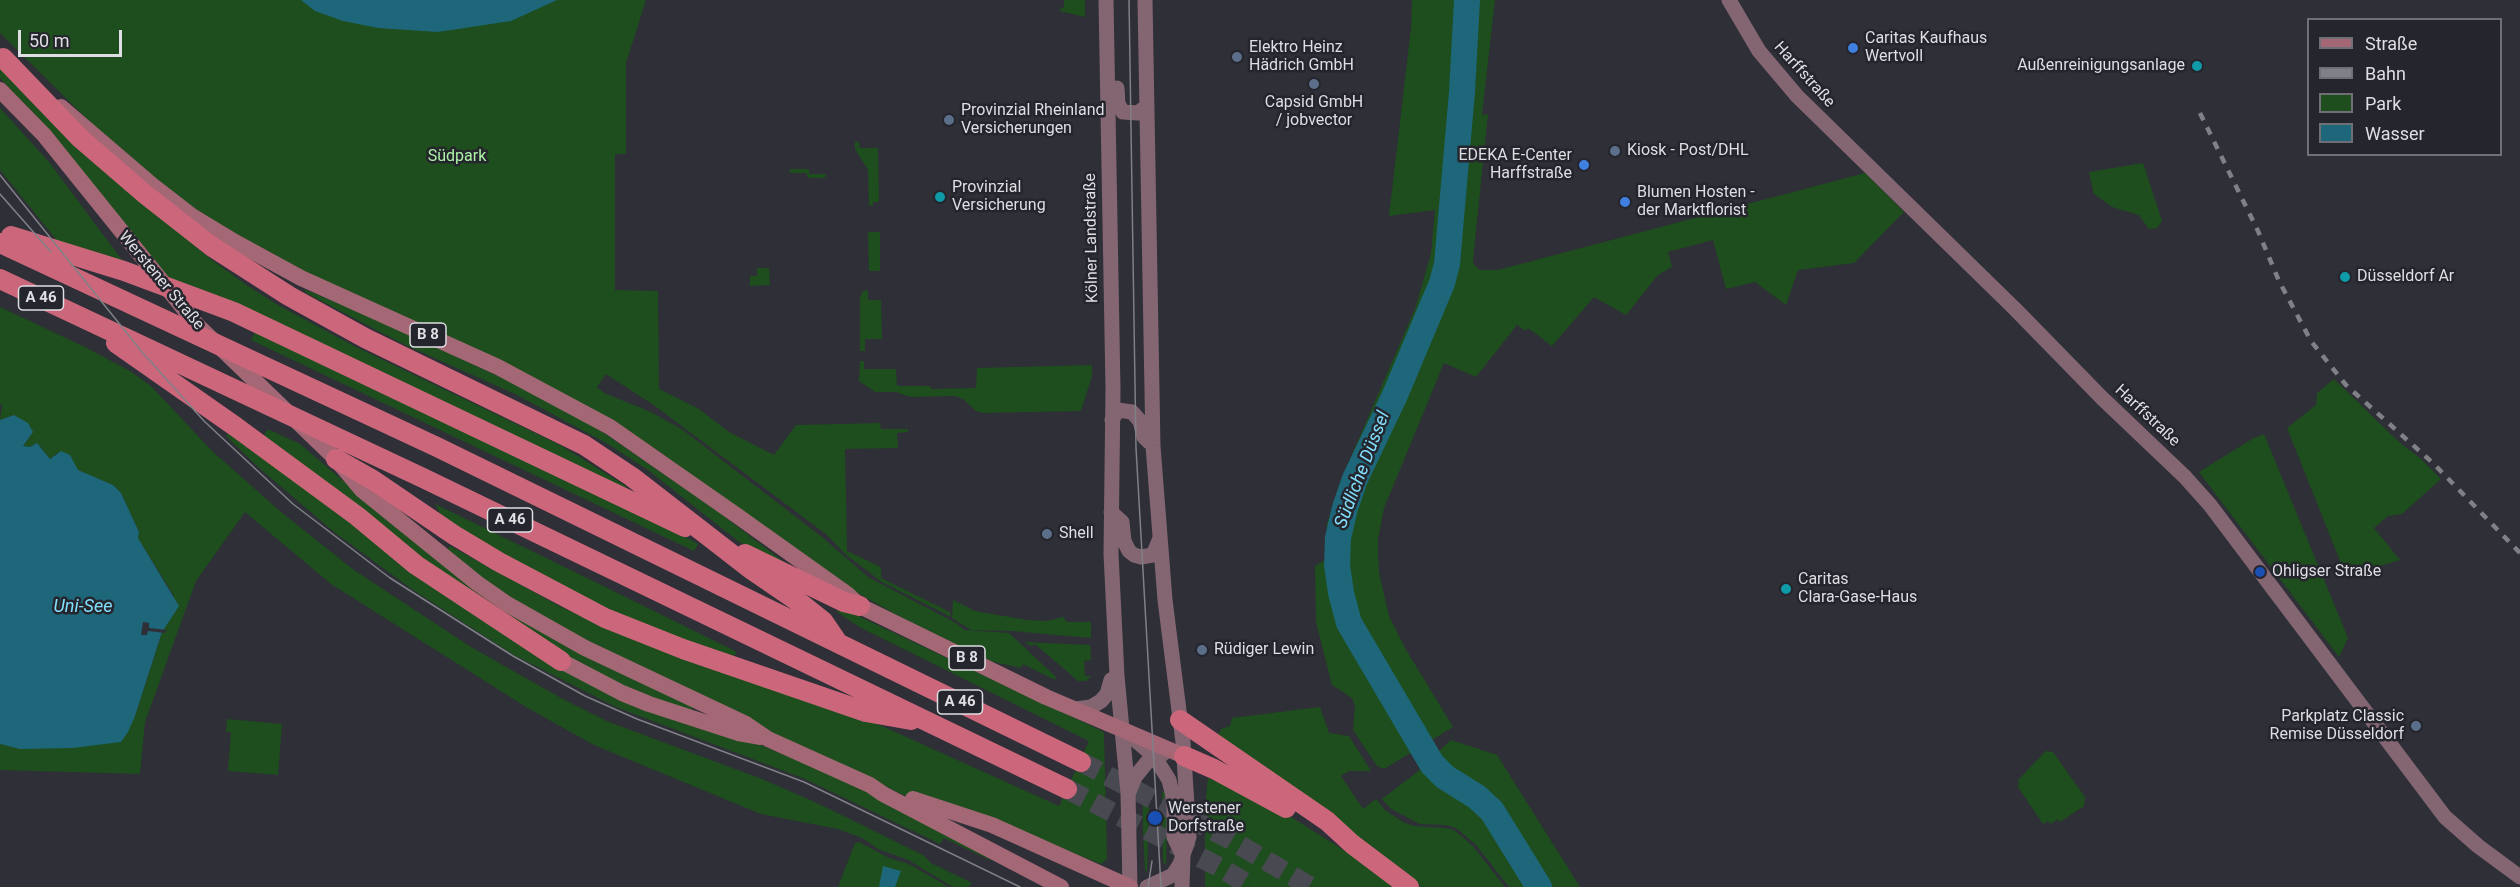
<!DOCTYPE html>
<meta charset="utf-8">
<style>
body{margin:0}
#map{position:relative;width:2520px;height:887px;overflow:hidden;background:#2e2f37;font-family:Roboto,sans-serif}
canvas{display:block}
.legend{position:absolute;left:2307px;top:18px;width:195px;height:138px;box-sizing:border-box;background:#25252d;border:2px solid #6f6f76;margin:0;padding:8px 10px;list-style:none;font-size:18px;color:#dedee3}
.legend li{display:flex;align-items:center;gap:12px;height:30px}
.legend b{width:30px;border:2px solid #6f6f76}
.scale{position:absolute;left:18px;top:30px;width:104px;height:27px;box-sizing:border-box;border:3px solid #dedee3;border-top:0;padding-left:8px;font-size:18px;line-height:21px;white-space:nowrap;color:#dedee3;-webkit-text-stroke:4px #25252d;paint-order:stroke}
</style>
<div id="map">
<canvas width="2520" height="887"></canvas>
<ul class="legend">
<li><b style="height:8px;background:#a36776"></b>Straße</li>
<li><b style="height:8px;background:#808087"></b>Bahn</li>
<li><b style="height:16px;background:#1e4e1d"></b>Park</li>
<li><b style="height:16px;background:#1e6679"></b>Wasser</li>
</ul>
<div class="scale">50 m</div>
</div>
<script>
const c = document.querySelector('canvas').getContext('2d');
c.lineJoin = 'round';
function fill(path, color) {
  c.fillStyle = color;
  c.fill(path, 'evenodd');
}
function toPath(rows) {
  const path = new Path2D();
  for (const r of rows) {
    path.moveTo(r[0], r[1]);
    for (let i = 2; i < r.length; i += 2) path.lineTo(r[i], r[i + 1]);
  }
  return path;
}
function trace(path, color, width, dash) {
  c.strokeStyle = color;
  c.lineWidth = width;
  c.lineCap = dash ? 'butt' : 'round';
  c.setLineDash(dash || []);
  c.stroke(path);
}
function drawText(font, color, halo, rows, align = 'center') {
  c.font = font + ' Roboto,sans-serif';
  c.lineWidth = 5;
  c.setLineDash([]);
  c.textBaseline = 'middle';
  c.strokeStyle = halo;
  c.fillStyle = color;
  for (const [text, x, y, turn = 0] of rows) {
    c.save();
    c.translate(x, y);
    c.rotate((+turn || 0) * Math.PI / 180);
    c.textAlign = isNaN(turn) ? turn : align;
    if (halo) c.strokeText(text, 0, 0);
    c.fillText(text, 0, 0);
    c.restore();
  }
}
const green = toPath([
 [0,0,646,0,626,63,626,154,615,154,615,290,658,291,659,389,699,409,729,432,774,455,796,425,880,423,881,429,908,429,908,432,897,433,898,448,845,449,847,551,881,567,881,578,950,612,951,617,882,582,845,554,827,535,655,406,606,374,597,387,604,393,651,412,683,430,822,537,868,577,954,622,965,630,1009,633,1056,677,1055,680,1023,664,1021,668,990,661,902,618,849,588,657,450,602,415,301,272,194,211,89,121,0,33],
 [1064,0,1085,0,1085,17,1060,11,1061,7,1064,8],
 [1412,0,1495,0,1482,115,1488,114,1473,259,1474,265,1480,270,1498,270,1865,173,1904,212,1854,263,1798,270,1786,305,1755,282,1726,289,1713,240,1668,252,1672,267,1658,275,1626,315,1594,297,1552,346,1528,328,1526,331,1517,325,1476,377,1444,363,1384,508,1378,539,1378,554,1379,572,1389,616,1405,648,1453,727,1384,769,1377,766,1353,730,1355,706,1352,698,1332,685,1316,622,1315,566,1325,560,1327,524,1340,482,1415,309,1431,254,1435,210,1389,216,1411,28],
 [0,66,136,198,212,260,245,284,278,305,354,346,560,445,626,486,627,491,302,334,221,297,167,277,54,135,0,78],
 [0,108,49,162,125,264,63,248,0,170],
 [855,142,859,142,860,148,878,148,879,202,873,202,873,206,869,205,868,170,855,149],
 [2143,163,2162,221,2157,228,2149,229,2139,215,2112,207,2094,194,2089,172],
 [789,169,809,169,809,174,826,174,826,176,824,178,809,178,806,173,791,173],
 [868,232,880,232,880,271,869,271],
 [757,268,769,268,770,285,750,286,750,276,757,276],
 [304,289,376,319,519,386,598,429,713,508,784,562,782,564,738,541,648,470,608,444,515,394,403,344,306,293],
 [868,290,868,300,881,300,882,339,865,339,865,351,860,351,860,297,863,291],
 [0,307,85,347,130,371,151,386,212,451,281,512,354,570,471,647,561,698,609,722,762,779,819,804,923,855,931,863,972,883,968,887,953,887,908,860,878,849,862,838,838,829,761,814,594,745,526,707,331,584,245,512,196,581,145,722,140,774,0,770,0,744,20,749,135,716,174,596,138,538,139,532,121,493,113,485,77,470,57,453,50,459,37,443,30,447,23,446,30,437,15,415,0,420,2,406,0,404],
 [257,329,645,515,698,544,694,551,251,340],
 [860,361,864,361,864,369,896,369,897,386,930,386,931,389,976,388,977,368,1092,365,1092,376,1081,411,983,413,976,411,963,399,955,396,910,397,896,392,875,392,859,381],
 [2334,379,2399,442,2420,458,2441,479,2402,514,2388,516,2374,528,2400,560,2346,576,2287,428,2316,405,2317,393],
 [270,430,300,444,417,544,694,707,689,712,652,701,583,665,484,605,264,437,266,431],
 [230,432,533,650,859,786,979,852,994,862,944,838,940,844,805,779,616,707,514,655,413,590,334,532,259,468,226,436],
 [2264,434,2348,638,2339,657,2199,472,2252,439],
 [435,504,583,576,737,652,733,657,643,625,585,599,518,565,443,519],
 [450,546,563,608,627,636,694,663,862,717,1059,806,1089,741,861,628,837,612,837,606,1102,731,1104,733,1107,859,1101,864,1051,844,912,799,755,725,542,620,445,552],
 [953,600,975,611,1027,620,1047,621,1063,617,1067,622,1091,622,1091,638,1012,631,971,630,952,618],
 [1024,642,1090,645,1091,660,1084,661,1085,676,1091,676,1086,681,1078,681,1035,644,1031,646],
 [1320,707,1329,733,1349,736,1371,771,1349,771,1341,776,1363,809,1376,799,1385,810,1403,822,1414,826,1446,828,1454,830,1473,846,1505,887,1422,887,1217,736,1221,729,1230,726,1232,718],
 [227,719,282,724,278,775,228,771,231,732,226,732],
 [1451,740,1497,755,1580,887,1542,887,1507,827,1479,795,1446,776,1432,757],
 [2046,751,2053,752,2085,797,2084,806,2060,822,2058,819,2050,824,2048,821,2043,824,2018,787,2019,779],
 [1429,763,1442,779,1475,800,1489,812,1538,887,1509,887,1476,845,1456,828,1445,825,1420,824,1391,809,1382,799],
 [1208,778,1244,792,1288,815,1402,887,1205,887,1205,806],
 [1143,786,1147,786,1149,811,1147,872,1145,870,1143,830],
 [1162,791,1165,793,1167,813,1166,865,1163,862],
 [859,842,889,858,909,864,949,887,838,887,855,843]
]);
const water = toPath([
 [301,0,557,0,511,21,438,32,378,28,343,21,315,11],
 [14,415,28,423,33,432,23,446,30,447,37,443,50,459,61,451,70,455,78,470,113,485,121,493,139,532,138,538,179,606,162,632,135,716,128,732,121,742,73,748,20,749,0,744,0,420],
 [883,866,901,871,895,887,879,887]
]);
const pier = toPath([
 [143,622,149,623,149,628,167,630,165,633,148,631,147,635,141,635]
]);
const river = toPath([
 [1467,0,1462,92,1447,264,1442,283,1395,395,1355,479,1345,508,1338,538,1337,565,1341,593,1349,623,1432,764,1445,777,1477,797,1492,811,1539,887]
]);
const highwayTunnel = toPath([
 [1081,762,1231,840,1311,887],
 [1067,789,1219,867,1253,887]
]);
const secondary = toPath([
 [1106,0,1113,389,1111,554,1117,676,1128,793,1130,887],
 [1145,0,1153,446,1165,600,1183,742,1189,837,1180,864,1173,875,1147,887],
 [1729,0,1759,51,1797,96,2015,309,2102,398,2185,477,2210,505,2445,817,2478,846,2520,877],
 [1117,88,1118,104,1123,112,1138,113,1147,106],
 [1112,420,1118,410,1132,412,1140,421,1144,437,1149,442],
 [1111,512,1122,522,1124,541,1129,551,1134,555,1141,557,1153,555,1160,538],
 [1075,709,1091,707,1101,701,1107,694,1111,680,1117,676],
 [1134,739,1154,756,1169,780,1174,801,1174,837,1183,856,1182,887],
 [1129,792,1135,777,1148,761,1163,754]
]);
const primary = toPath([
 [0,90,44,135,197,325,336,459,362,490,477,583,507,604,585,648,746,724,768,739,870,785,883,794,1061,887],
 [61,107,152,185,192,216,235,242,301,278,498,367,610,427,739,517,847,594,860,606,1046,697,1184,756],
 [561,661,622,693,649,704,738,733,761,737],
 [913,799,992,825,1130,887]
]);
const highway = toPath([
 [3,58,81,139,146,195,211,246,289,296,365,338,584,445,632,477,752,570,803,605,823,621,836,640],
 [11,236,124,271,234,312,685,527],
 [0,243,437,447,1081,762],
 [0,279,423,478,1067,789],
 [116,343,236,427,357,516,416,565,561,661],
 [336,459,373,480,454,535,499,562,605,618,683,649,866,712,911,720],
 [745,554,844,602,860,606],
 [1180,720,1327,821,1352,844,1409,887],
 [1184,756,1214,769,1286,808]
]);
const tram = toPath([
 [1129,0,1136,448,1161,887],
 [0,175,142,352,204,421,293,504,390,578,513,656,585,696,637,719,804,782,1020,887],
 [0,194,51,252],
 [1148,887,1152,861]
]);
const rail = toPath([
 [2200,113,2258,231,2279,281,2311,341,2346,385,2434,464,2520,553]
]);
const markers = [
 [1853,48,6,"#3f7fe0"],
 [1237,57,6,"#5c6f8a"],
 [2197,66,6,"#0f9aa8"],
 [1314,84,6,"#5c6f8a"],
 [949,120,6,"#5c6f8a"],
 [1615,151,6,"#5c6f8a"],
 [1584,165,6,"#3f7fe0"],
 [940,197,6,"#0f9aa8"],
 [1625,202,6,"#3f7fe0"],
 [2345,277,6,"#0f9aa8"],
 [1047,534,6,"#5c6f8a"],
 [2260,572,6,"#1a4fb4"],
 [1786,589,6,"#0f9aa8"],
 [1202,650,6,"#5c6f8a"],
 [2416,726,6,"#5c6f8a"],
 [1155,818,8,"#1a4fb4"]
];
const shields = [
 [41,298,45],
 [428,335,36],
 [510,520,45],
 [967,658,36],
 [960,702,45]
];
const shieldNames = [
 ["A 46",41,298],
 ["B 8",428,335],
 ["A 46",510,520],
 ["B 8",967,658],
 ["A 46",960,702]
];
const poiNames = [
 ["Caritas Kaufhaus",1865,39],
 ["Wertvoll",1865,57],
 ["Elektro Heinz",1249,48],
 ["Hädrich GmbH",1249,66],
 ["Außenreinigungsanlage",2185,66,"right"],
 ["Capsid GmbH",1314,103,"center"],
 ["/ jobvector",1314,121,"center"],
 ["Provinzial Rheinland",961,111],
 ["Versicherungen",961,129],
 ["Kiosk - Post/DHL",1627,151],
 ["EDEKA E-Center",1572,156,"right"],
 ["Harffstraße",1572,174,"right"],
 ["Provinzial",952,188],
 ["Versicherung",952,206],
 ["Blumen Hosten -",1637,193],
 ["der Marktflorist",1637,211],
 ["Düsseldorf Ar",2357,277],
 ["Shell",1059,534],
 ["Ohligser Straße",2272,572],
 ["Caritas",1798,580],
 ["Clara-Gase-Haus",1798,598],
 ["Rüdiger Lewin",1214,650],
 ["Parkplatz Classic",2404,717,"right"],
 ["Remise Düsseldorf",2404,735,"right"],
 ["Werstener",1168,809],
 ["Dorfstraße",1168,827]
];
const streetNames = [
 ["Harffstraße",1804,75,48],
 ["Kölner Landstraße",1092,238,-91],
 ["Werstener Straße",161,281,50],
 ["Harffstraße",2147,416,43]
];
const parkNames = [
 ["Südpark",457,157]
];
const waterNames = [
 ["Südliche Düssel",1363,470,-69],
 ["Uni-See",83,607]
];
fill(green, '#1e4e1d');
fill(water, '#1e6679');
fill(pier, '#2e2f37');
trace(river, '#1e6679', 26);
trace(highwayTunnel, '#484951', 20, [20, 10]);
trace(secondary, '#846673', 15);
trace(primary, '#a36776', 16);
trace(highway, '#cc677b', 20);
trace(tram, '#808087', 1.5);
trace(rail, '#808087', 4.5, [8, 8]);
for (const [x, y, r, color] of markers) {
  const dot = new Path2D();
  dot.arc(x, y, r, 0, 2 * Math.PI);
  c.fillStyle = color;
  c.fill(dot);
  trace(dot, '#25252d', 2);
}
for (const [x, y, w] of shields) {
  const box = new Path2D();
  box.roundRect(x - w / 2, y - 12, w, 24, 4.5);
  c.fillStyle = '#25252d';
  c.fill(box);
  trace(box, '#dedee3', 1.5);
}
drawText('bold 15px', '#dedee3', null, shieldNames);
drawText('16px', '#dedee3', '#25252d', poiNames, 'left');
drawText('16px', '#dedee3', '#25252d', streetNames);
drawText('16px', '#adf3a7', '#25252d', parkNames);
drawText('italic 18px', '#80e0fd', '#25252d', waterNames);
</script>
